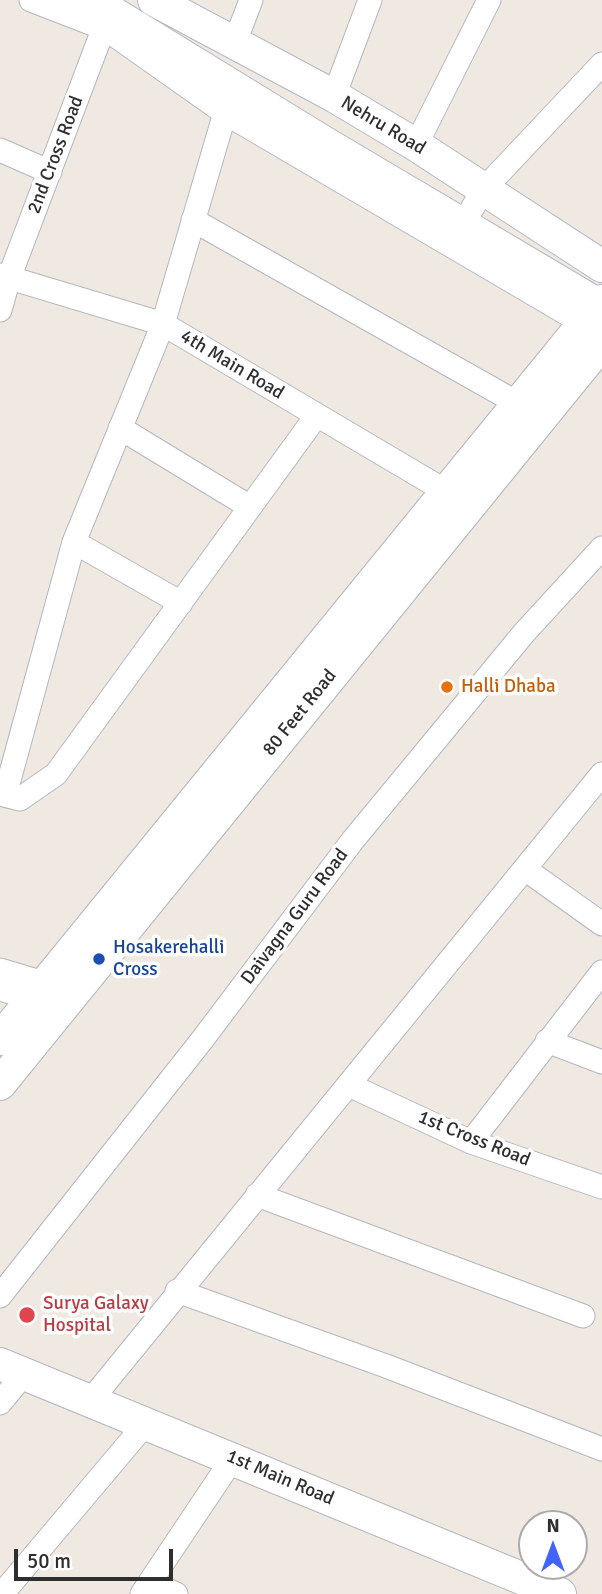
<!DOCTYPE html>
<style>
body{margin:0}
#map{position:relative;width:602px;height:1594px;overflow:hidden;background:#efe9e1;font-family:Signika,sans-serif}
canvas{display:block}
.north{position:absolute;left:518px;top:1510px;width:70px;height:70px;box-sizing:border-box;background:#fff;border:2px solid #ababab;border-radius:50%;rotate:0deg;font-size:19px;font-weight:700;line-height:28px;text-align:center;color:#2e2e2e}
.north::after{content:'';display:block;margin:auto;width:24px;height:32px;background:#4264fb;clip-path:polygon(50% 0,100% 100%,50% 72%,0 100%)}
.scale{position:absolute;left:14px;top:1549px;width:159px;height:32px;box-sizing:border-box;border:4px solid #2e2e2e;border-top:0;padding-left:9px;font-size:21px;line-height:24px;white-space:nowrap;color:#2e2e2e;-webkit-text-stroke:5px #fff;paint-order:stroke}
</style>
<div id="map">
<canvas width="602" height="1594"></canvas>
<div class="north">N</div>
<div class="scale">50 m</div>
</div>
<script>
const c = document.querySelector('canvas').getContext('2d');
c.lineJoin = 'round';
function toPath(rows) {
  const path = new Path2D();
  for (const r of rows) {
    path.moveTo(r[0], r[1]);
    for (let i = 2; i < r.length; i += 2) path.lineTo(r[i], r[i + 1]);
  }
  return path;
}
function trace(path, color, width, dash) {
  c.strokeStyle = color;
  c.lineWidth = width;
  c.lineCap = dash ? 'butt' : 'round';
  c.setLineDash(dash || []);
  c.stroke(path);
}
function drawText(font, color, halo, rows, align = 'center') {
  c.font = font + ' Signika,sans-serif';
  c.lineWidth = 7;
  c.setLineDash([]);
  c.textBaseline = 'middle';
  c.strokeStyle = halo;
  c.fillStyle = color;
  for (const [text, x, y, turn = 0] of rows) {
    c.save();
    c.translate(x, y);
    c.rotate((+turn || 0) * Math.PI / 180);
    c.textAlign = isNaN(turn) ? turn : align;
    if (halo) c.strokeText(text, 0, 0);
    c.fillText(text, 0, 0);
    c.restore();
  }
}
const street = toPath([
 [31,0,106,29,225,113,595,330],
 [235,42,251,0],
 [334,96,370,0],
 [416,145,489,0],
 [0,150,50,172],
 [193,220,519,404],
 [463,224,483,190,602,64],
 [0,275,163,324,447,492],
 [0,310,9,278,109,14],
 [120,428,250,507],
 [74,542,181,603],
 [0,794,20,799,56,774,317,415],
 [5,795,74,542,163,324,225,113],
 [525,869,602,924],
 [0,970,57,987],
 [0,989,44,1002],
 [547,1041,602,1062],
 [349,1085,471,1142,602,1187],
 [471,1142,602,972],
 [257,1195,583,1316],
 [177,1291,386,1366,602,1449],
 [0,1296,202,1040,353,840,524,633,602,548],
 [91,1400,602,774],
 [0,1403,24,1374],
 [151,1583,176,1594],
 [2,1594,147,1422],
 [142,1594,233,1458]
]);
const secondary = toPath([
 [79,0,110,11,325,143,602,307],
 [154,0,334,96,416,145,602,266],
 [0,1039,602,301],
 [0,1084,602,343],
 [0,1364,560,1594]
]);
const markers = [
 [447,687,7,"#e8710a"],
 [99,959,7,"#1a4fb4"],
 [27,1315,9,"#e0444e"]
];
const streetNames = [
 ["Nehru Road",383,126,31],
 ["2nd Cross Road",56,155,-69],
 ["4th Main Road",232,365,31],
 ["80 Feet Road",300,713,-51],
 ["Daivagna Guru Road",295,917,-53],
 ["1st Cross Road",474,1139,22],
 ["1st Main Road",280,1478,23]
];
const foodNames = [
 ["Halli Dhaba",461,687]
];
const transitNames = [
 ["Hosakerehalli",113,948],
 ["Cross",113,970]
];
const healthNames = [
 ["Surya Galaxy",43,1304],
 ["Hospital",43,1326]
];
trace(street, '#b4b7c1', 25);
trace(secondary, '#b4b7c1', 34);
trace(street, '#fff', 23);
trace(secondary, '#fff', 32);
for (const [x, y, r, color] of markers) {
  const dot = new Path2D();
  dot.arc(x, y, r, 0, 2 * Math.PI);
  c.fillStyle = color;
  c.fill(dot);
  trace(dot, '#fff', 2.5);
}
drawText('19px', '#2e2e2e', '#fff', streetNames);
drawText('19px', '#c56008', '#fff', foodNames, 'left');
drawText('19px', '#164399', '#fff', transitNames, 'left');
drawText('19px', '#be3a42', '#fff', healthNames, 'left');
</script>
